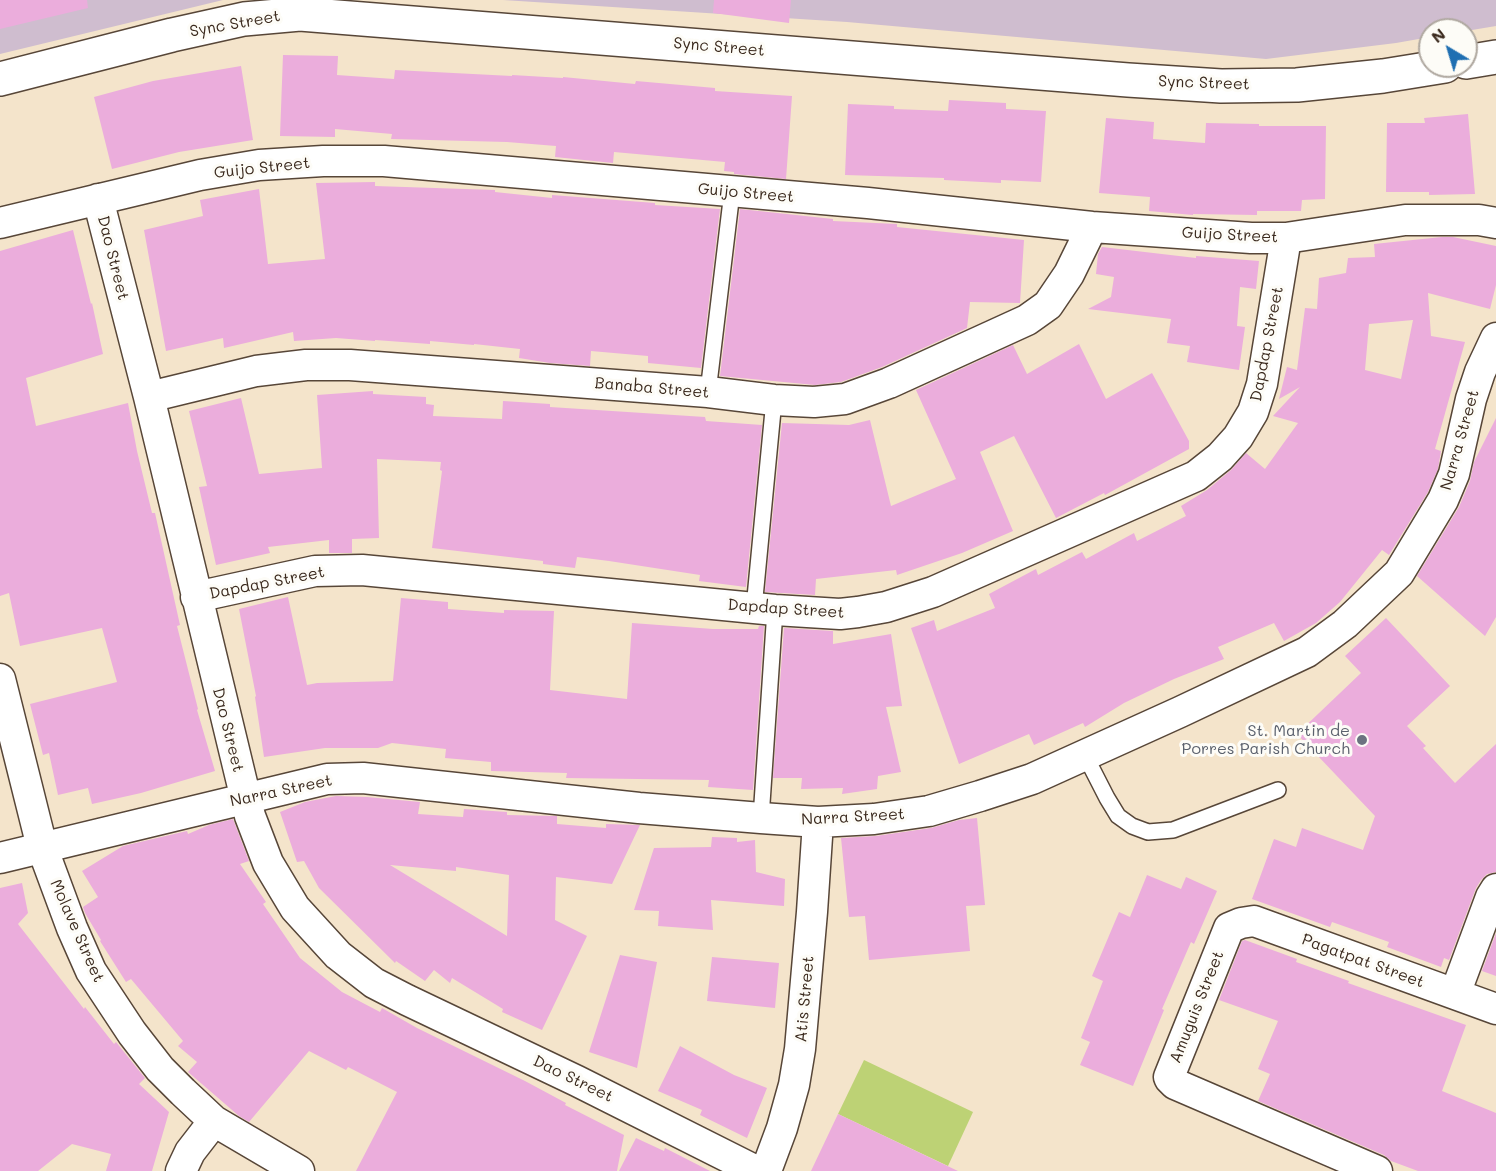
<!DOCTYPE html>
<style>
body{margin:0}
#map{position:relative;width:1496px;height:1171px;overflow:hidden;background:#f4e4cb;font-family:Mali,sans-serif}
canvas{display:block}
.north{position:absolute;left:1418px;top:18px;width:60px;height:60px;box-sizing:border-box;background:#fdfcf7;border:2px solid #afa8a0;border-radius:50%;rotate:322deg;font-size:16px;font-weight:700;line-height:24px;text-align:center;color:#3b2a1e}
.north::after{content:'';display:block;margin:auto;width:21px;height:27px;background:#1f6fb2;clip-path:polygon(50% 0,100% 100%,50% 72%,0 100%)}
</style>
<div id="map">
<canvas width="1496" height="1171"></canvas>
<div class="north">N</div>
</div>
<script>
const c = document.querySelector('canvas').getContext('2d');
c.lineJoin = 'round';
function fill(path, color) {
  c.fillStyle = color;
  c.fill(path, 'evenodd');
}
function toPath(rows) {
  const path = new Path2D();
  for (const r of rows) {
    path.moveTo(r[0], r[1]);
    for (let i = 2; i < r.length; i += 2) path.lineTo(r[i], r[i + 1]);
  }
  return path;
}
function trace(path, color, width, dash) {
  c.strokeStyle = color;
  c.lineWidth = width;
  c.lineCap = dash ? 'butt' : 'round';
  c.setLineDash(dash || []);
  c.stroke(path);
}
function drawText(font, color, halo, rows, align = 'center') {
  c.font = font + ' Mali,sans-serif';
  c.lineWidth = 6;
  c.setLineDash([]);
  c.textBaseline = 'middle';
  c.strokeStyle = halo;
  c.fillStyle = color;
  for (const [text, x, y, turn = 0] of rows) {
    c.save();
    c.translate(x, y);
    c.rotate((+turn || 0) * Math.PI / 180);
    c.textAlign = isNaN(turn) ? turn : align;
    if (halo) c.strokeText(text, 0, 0);
    c.fillText(text, 0, 0);
    c.restore();
  }
}
const industrial = toPath([
 [0,0,223,0,0,54],
 [503,0,1496,0,1496,26,1466,31,1466,30,1430,30,1430,37,1396,43,1266,59,847,22]
]);
const green = toPath([
 [864,1060,973,1112,948,1166,838,1114]
]);
const building = toPath([
 [0,0,87,0,88,8,0,29],
 [714,0,791,0,789,23,713,13],
 [283,55,338,56,337,75,394,79,395,70,512,76,512,75,563,78,563,77,635,84,636,81,715,88,715,91,792,96,786,179,734,174,734,172,724,171,725,162,614,152,613,163,555,157,556,146,507,142,391,139,392,134,335,129,335,137,280,136],
 [241,66,253,140,179,152,112,169,94,97,153,81],
 [949,100,1006,103,1006,109,1046,111,1041,182,1001,180,1001,183,944,180,944,178,845,175,848,104,894,106,894,109,948,111],
 [1468,114,1475,194,1429,195,1429,192,1386,192,1387,123,1425,123,1424,118],
 [1106,118,1154,122,1153,139,1205,143,1206,123,1259,124,1259,126,1326,126,1325,199,1302,200,1301,211,1257,211,1257,215,1193,214,1193,215,1149,211,1150,197,1099,193],
 [375,182,375,186,495,190,495,192,552,198,552,195,655,203,655,205,720,209,701,368,648,363,648,356,591,351,590,366,550,363,519,358,520,349,474,344,474,345,430,341,430,344,375,340,375,341,336,338,294,341,293,332,224,348,223,338,166,351,144,230,203,216,200,200,259,189,268,264,325,259,316,183],
 [740,209,833,219,833,221,897,224,897,227,1024,240,1020,303,970,302,967,328,882,367,841,382,815,385,720,376],
 [73,230,91,304,92,303,103,354,26,378,36,426,128,403,137,451,152,513,155,513,180,625,177,626,198,709,197,710,215,771,141,793,92,804,88,788,58,795,49,753,43,755,30,704,117,682,102,628,20,646,9,593,0,596,0,251],
 [1442,237,1453,237,1496,246,1496,285,1490,309,1428,293,1431,336,1465,342,1435,449,1441,451,1438,469,1428,492,1389,555,1382,550,1340,602,1316,623,1284,641,1274,623,1218,647,1224,659,1174,679,1124,703,1085,727,1083,723,1034,745,1029,734,959,764,911,628,934,620,937,631,995,608,989,594,1036,569,1038,575,1082,552,1086,559,1134,533,1137,541,1186,516,1181,506,1207,490,1231,470,1246,453,1265,469,1298,423,1273,416,1300,387,1279,399,1287,367,1297,370,1305,308,1317,309,1319,278,1346,273,1348,258,1375,257,1374,244],
 [1413,320,1401,379,1365,370,1369,324],
 [1102,247,1196,258,1196,256,1259,261,1256,289,1240,287,1237,326,1245,327,1239,370,1187,362,1190,346,1167,343,1171,319,1088,309,1111,297,1114,277,1096,274,1098,254],
 [1079,344,1106,399,1152,373,1189,441,1189,449,1105,495,1104,493,1056,518,1014,436,980,452,1013,531,962,553,897,575,896,570,816,579,815,595,765,592,782,423,849,425,870,420,891,506,956,479,916,390,1013,345,1027,374],
 [373,391,373,394,426,397,426,404,434,405,433,416,502,419,503,401,550,404,550,407,705,417,706,421,762,425,746,587,699,581,700,575,609,561,577,557,575,568,543,564,543,561,432,548,442,471,440,470,441,462,377,459,379,538,352,539,352,553,329,553,329,540,268,547,270,553,216,565,199,487,207,486,189,411,241,398,259,474,322,468,317,395],
 [1496,418,1496,617,1485,636,1417,576,1459,507,1470,481,1474,462],
 [288,597,307,685,317,683,393,681,401,598,448,602,448,609,504,613,504,610,554,611,550,690,627,699,632,623,713,629,758,629,759,626,764,626,753,790,708,787,709,780,566,778,567,773,491,771,491,762,445,758,446,749,392,743,378,748,325,748,264,757,255,697,256,696,239,609],
 [1386,618,1450,686,1407,726,1426,746,1423,748,1455,783,1496,744,1496,872,1487,874,1481,880,1476,888,1449,960,1444,958,1441,967,1387,947,1389,942,1332,922,1330,927,1252,899,1274,839,1296,847,1302,828,1363,850,1375,816,1297,734,1361,673,1345,656],
 [784,628,833,631,833,644,891,634,902,706,886,707,901,772,878,776,877,789,842,794,843,788,801,789,802,778,773,778],
 [336,796,367,797,420,802,418,814,463,817,464,809,507,812,507,815,557,816,557,824,606,828,606,824,640,825,612,884,556,877,555,920,587,936,542,1030,502,1012,503,1009,452,978,450,983,434,970,425,981,396,961,395,963,319,888,304,861,297,862,280,812,305,802],
 [390,865,456,871,456,867,509,875,507,936],
 [977,818,985,905,966,906,970,951,869,960,865,916,849,917,841,838,876,836,931,828,959,820],
 [233,819,249,861,240,864,266,902,263,904,300,958,342,992,380,1012,382,1008,417,1028,525,1081,566,1103,565,1105,624,1135,617,1171,356,1171,397,1092,348,1067,346,1070,309,1051,249,1122,239,1116,188,1072,197,1062,178,1046,183,1041,131,979,126,982,100,941,101,940,85,913,83,907,98,897,82,871,123,846,187,831,188,834,209,825],
 [712,837,737,838,737,842,755,840,756,872,785,879,784,906,711,900,713,930,658,926,659,911,634,910,654,848,711,847],
 [1147,875,1181,889,1186,877,1217,891,1194,944,1191,942,1162,1009,1164,1010,1133,1086,1080,1065,1090,1042,1081,1038,1103,981,1092,976,1119,912,1130,917],
 [22,883,28,913,18,924,84,1009,85,1007,114,1044,116,1042,145,1078,139,1084,169,1112,152,1171,106,1171,111,1154,72,1144,38,1171,0,1171,0,888],
 [1496,933,1496,976,1482,971],
 [1245,940,1297,959,1296,962,1349,981,1348,983,1466,1025,1442,1091,1496,1113,1496,1171,1418,1171,1391,1161,1384,1155,1258,1101,1270,1074,1258,1069,1278,1021,1219,1000,1242,941],
 [620,955,657,962,637,1068,589,1052],
 [712,957,779,963,775,1008,707,1001],
 [680,1046,734,1075,767,1088,747,1138,700,1115,702,1110,658,1091],
 [838,1114,958,1171,811,1171],
 [636,1138,664,1151,665,1148,710,1171,619,1171]
]);
const service = toPath([
 [708,392,732,192],
 [754,608,774,400],
 [1085,755,1107,798,1118,816,1132,826,1148,832,1173,830,1278,790],
 [761,818,775,610]
]);
const minor = toPath([
 [98,199,149,397,250,816,268,863,295,908,338,955,374,983,407,1000,577,1081,756,1171],
 [0,223,200,175,259,165,323,161,384,161,868,203,1092,227,1251,238,1286,238,1405,220,1479,220,1496,223],
 [149,397,256,371,306,365,350,365,708,392,774,400,814,402,845,399,889,383,1027,320,1048,305,1069,274,1092,227],
 [196,597,315,571,362,570,775,610,840,614,858,612,886,607,933,592,1196,476,1220,457,1238,437,1253,412,1262,384,1286,238],
 [0,679,42,847,72,928,91,971,132,1033,160,1069,183,1092,214,1121,299,1171],
 [0,858,327,779,363,778,639,808,761,818,818,822,874,819,929,811,980,796,1032,779,1180,712,1307,652,1345,624,1399,573,1443,500,1454,474,1471,399,1480,372,1496,338],
 [1455,994,1491,897,1496,889],
 [181,1171,190,1152,214,1121],
 [766,1171,782,1128,794,1085,800,1049,812,912,818,822],
 [1377,1171,1175,1084,1170,1079,1169,1077,1229,928,1241,923,1254,921,1496,1009]
]);
const secondary = toPath([
 [1466,62,1496,57],
 [0,79,172,35,244,19,300,14,1128,80,1221,86,1297,85,1383,76,1445,66]
]);
const markers = [
 [1362,740,6,"#6b7280"]
];
const streetNames = [
 ["Sync Street",235,24,-10],
 ["Sync Street",719,47,5],
 ["Sync Street",1204,83,2],
 ["Guijo Street",262,168,-6],
 ["Guijo Street",746,193,5],
 ["Guijo Street",1230,235,3],
 ["Dao Street",113,258,76],
 ["Dapdap Street",1267,344,-79],
 ["Banaba Street",652,388,5],
 ["Narra Street",1460,440,-74],
 ["Dapdap Street",267,583,-11],
 ["Dapdap Street",786,609,4],
 ["Dao Street",228,730,76],
 ["Narra Street",281,791,-12],
 ["Narra Street",853,817,-3],
 ["Molave Street",77,931,66],
 ["Pagatpat Street",1363,961,20],
 ["Atis Street",805,999,-85],
 ["Amuguis Street",1197,1007,-68],
 ["Dao Street",573,1079,26]
];
const worshipNames = [
 ["St. Martin de",1350,731],
 ["Porres Parish Church",1350,749]
];
fill(industrial, '#cfbdcf');
fill(green, '#bdd275');
fill(building, '#ebaddc');
trace(service, '#574638', 18);
trace(minor, '#574638', 33);
trace(secondary, '#574638', 36);
trace(service, '#fff', 15);
trace(minor, '#fff', 30);
trace(secondary, '#fff', 33);
for (const [x, y, r, color] of markers) {
  const dot = new Path2D();
  dot.arc(x, y, r, 0, 2 * Math.PI);
  c.fillStyle = color;
  c.fill(dot);
  trace(dot, '#fdfcf7', 2);
}
drawText('16px', '#3b2a1e', '#fdfcf7', streetNames);
drawText('16px', '#5b616d', '#fdfcf7', worshipNames, 'right');
</script>
